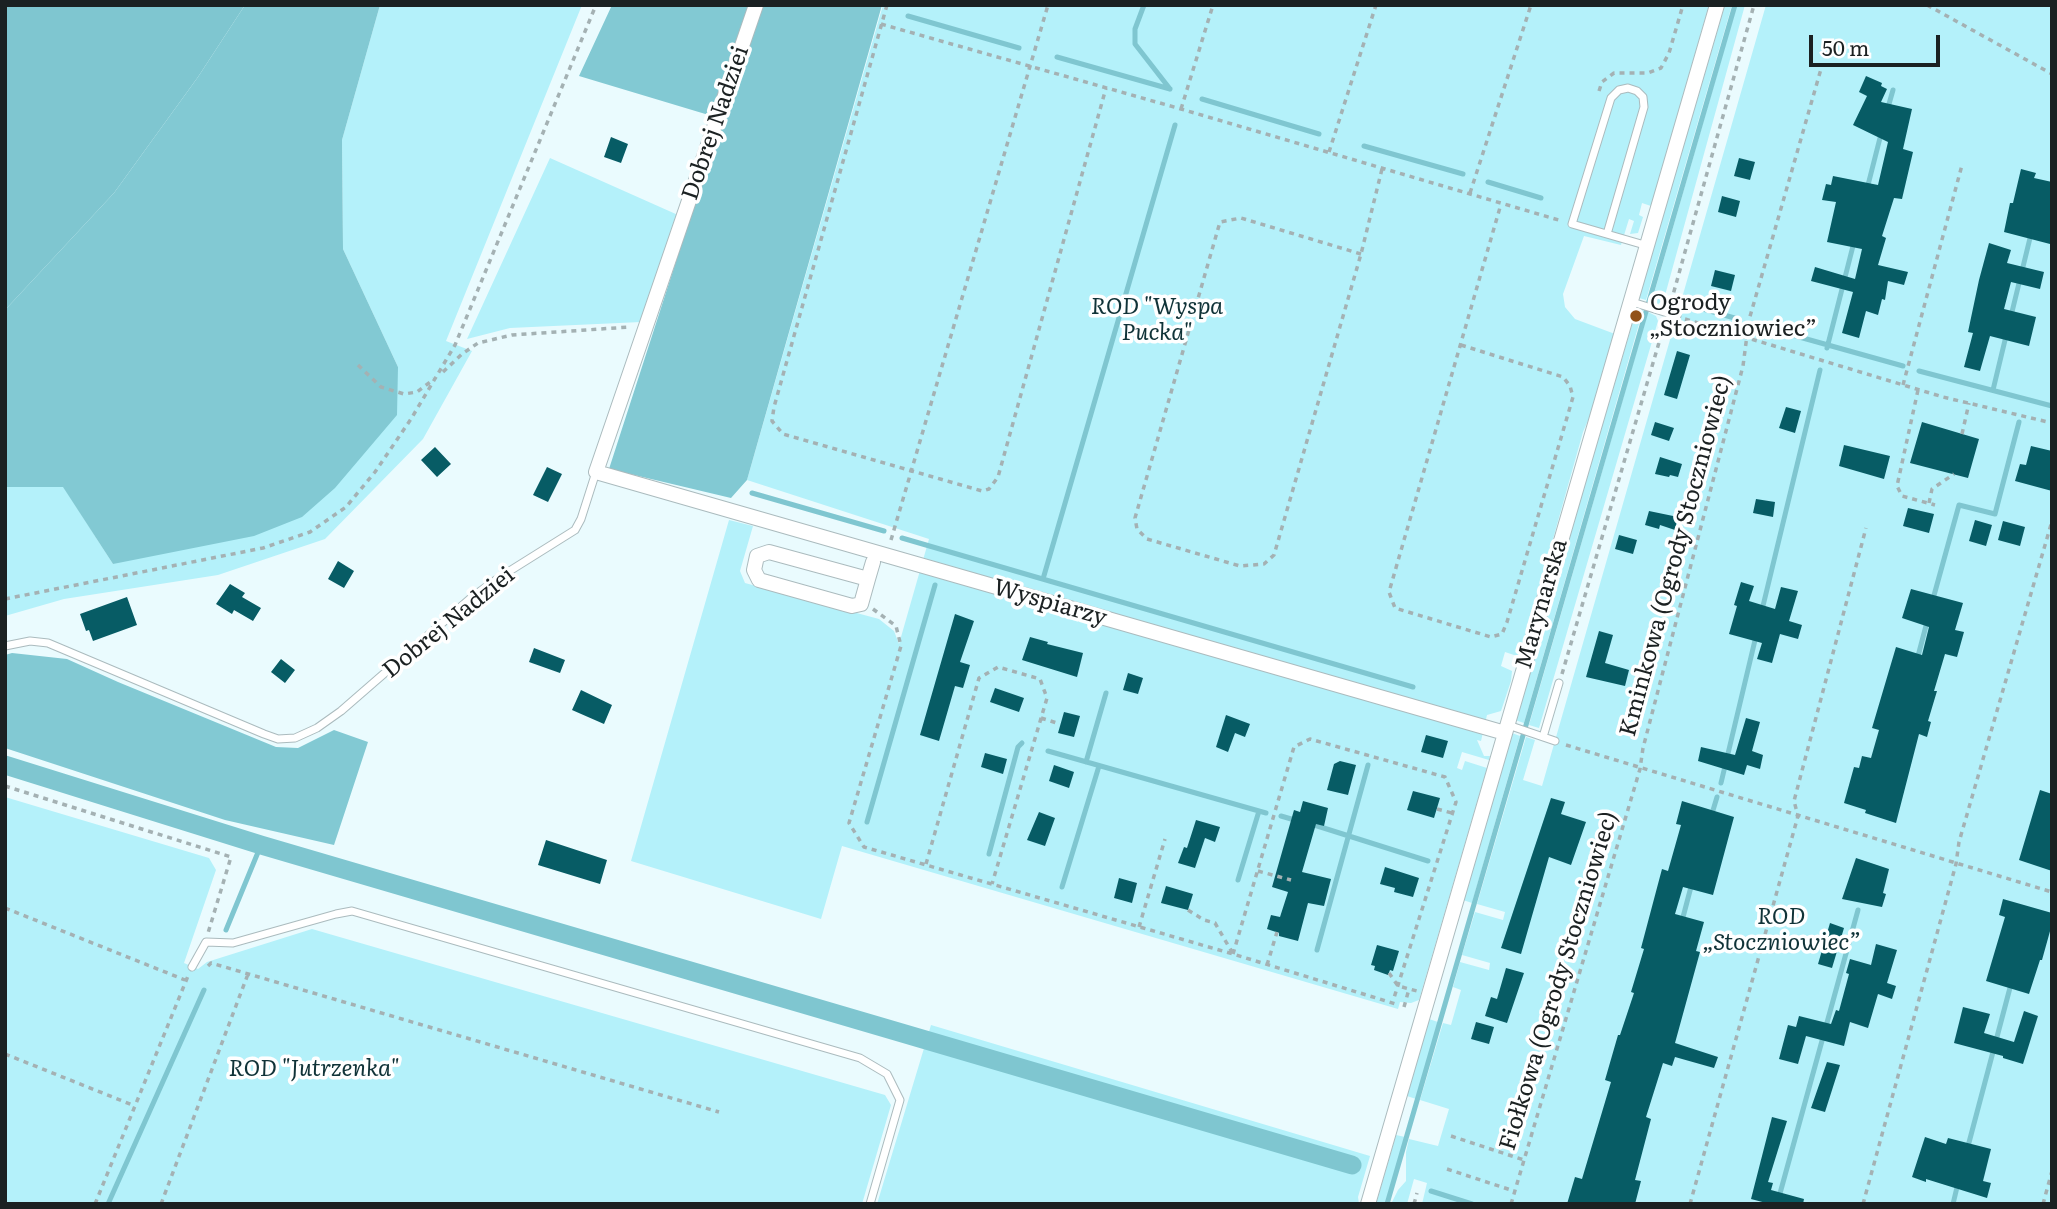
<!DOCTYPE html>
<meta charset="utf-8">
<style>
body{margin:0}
#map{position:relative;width:2057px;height:1209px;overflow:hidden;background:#eafbfe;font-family:Literata,serif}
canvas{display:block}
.frame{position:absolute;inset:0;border:7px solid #1b2122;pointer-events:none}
.scale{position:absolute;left:1809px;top:35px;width:131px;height:32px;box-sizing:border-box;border:4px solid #1b2122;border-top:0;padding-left:9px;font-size:21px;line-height:24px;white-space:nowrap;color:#1b2122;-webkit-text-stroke:5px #fff;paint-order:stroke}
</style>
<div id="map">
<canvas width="2057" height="1209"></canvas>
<div class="frame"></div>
<div class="scale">50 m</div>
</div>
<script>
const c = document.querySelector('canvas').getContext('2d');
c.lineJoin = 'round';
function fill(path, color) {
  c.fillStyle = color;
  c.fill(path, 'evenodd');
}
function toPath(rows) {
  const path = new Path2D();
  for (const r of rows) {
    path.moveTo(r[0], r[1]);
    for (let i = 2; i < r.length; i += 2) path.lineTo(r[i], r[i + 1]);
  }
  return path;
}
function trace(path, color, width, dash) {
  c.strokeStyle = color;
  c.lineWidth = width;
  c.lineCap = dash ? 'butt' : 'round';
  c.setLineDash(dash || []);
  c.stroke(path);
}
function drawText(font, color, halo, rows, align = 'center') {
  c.font = font + ' Literata,serif';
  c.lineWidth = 7;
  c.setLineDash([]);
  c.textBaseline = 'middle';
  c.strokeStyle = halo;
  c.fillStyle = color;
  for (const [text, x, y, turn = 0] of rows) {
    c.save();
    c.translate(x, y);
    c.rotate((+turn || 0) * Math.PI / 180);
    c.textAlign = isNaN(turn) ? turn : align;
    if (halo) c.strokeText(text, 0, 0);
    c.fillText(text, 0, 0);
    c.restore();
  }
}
const green = toPath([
 [380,5,582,5,446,341,472,351,423,439,325,539,218,575,64,599,5,616,5,487,63,486,113,564,398,367,343,249,342,140],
 [883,5,1709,5,1651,206,1642,203,1639,215,1643,217,1638,233,1630,234,1634,221,1629,219,1621,245,1584,236,1563,294,1565,307,1575,319,1615,334,1589,418,1583,432,1521,653,1517,656,1505,652,1501,666,1512,671,1511,681,1501,711,1487,715,1481,741,1477,740,1484,756,1490,756,1489,760,1462,752,1457,768,1462,770,1465,761,1487,768,1419,1000,1411,1003,1400,1002,1398,1009,842,846,821,919,631,861,729,520,753,526,740,571,745,583,879,619,894,631,899,644,929,539,747,480],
 [1725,5,1732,5,1646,300,1639,298],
 [1737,5,1745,5,1664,299,1658,304,1654,302,1655,290],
 [1766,5,2052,5,2052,1204,1422,1204,1427,1183,1414,1179,1407,1204,1391,1204,1398,1190,1406,1181,1406,1152,1409,1139,1438,1146,1449,1109,1420,1100,1443,1023,1451,1025,1461,990,1453,987,1460,962,1489,970,1490,963,1462,955,1475,912,1503,920,1505,912,1477,904,1526,737,1535,740,1523,780,1542,786],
 [550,158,678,215,641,322,510,328,467,339],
 [1637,308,1643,310,1524,723,1515,720],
 [1648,312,1656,316,1658,321,1539,728,1529,725],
 [1512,733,1520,736,1472,903,1463,900],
 [5,797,209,858,216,870,184,963,198,969,207,962,312,929,885,1095,891,1105,862,1204,5,1204],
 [1429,1019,1438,1022,1416,1099,1407,1096],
 [931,1025,1370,1156,1358,1197,1359,1204,877,1204],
 [1396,1135,1405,1137,1385,1204,1376,1204]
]);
const forest = toPath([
 [245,5,380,5,342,140,343,249,398,367,397,415,335,488,302,517,254,536,113,564,63,487,5,487,5,310,114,193,198,77],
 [612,5,882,5,747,480,731,498,609,469,722,119,579,76],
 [12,653,67,659,118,682,276,747,298,748,334,730,368,742,334,845,225,820,5,748,5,655]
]);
const water = toPath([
 [5,5,245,5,198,77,114,193,5,310]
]);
const stream = toPath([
 [1144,5,1135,29,1135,44,1170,89],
 [908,16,1019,48],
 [1057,57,1170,89],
 [1202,99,1319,134],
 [1887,111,1893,90],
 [1364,146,1463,174],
 [1488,182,1541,198],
 [1867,189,1881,134],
 [1689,305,1738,319],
 [2011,316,2031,234],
 [1760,326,1903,366],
 [1827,348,1854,242],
 [1919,371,2052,406],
 [1993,390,2006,336],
 [752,493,884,531],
 [902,538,1413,687],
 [1043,579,1175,125],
 [1933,599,1959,505,1995,514,2019,422],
 [1762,610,1820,370],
 [1917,660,1927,622],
 [1048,751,1266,813],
 [1086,762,1106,693],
 [1721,783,1756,636],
 [1281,816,1298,821],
 [1711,817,1717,797],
 [867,822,935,585],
 [1311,824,1428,861],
 [989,854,1018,747,1022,743],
 [1238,880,1259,811],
 [1062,887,1099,766],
 [1682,921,1692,883],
 [226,930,261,845],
 [1317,950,1368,765],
 [1967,1150,2011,984],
 [1431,1191,1472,1204],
 [1779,1197,1858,910],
 [108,1204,204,990],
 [1387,1204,1735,5],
 [1953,1204,1958,1183]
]);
const canal = toPath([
 [5,765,261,845,1352,1165]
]);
const building = toPath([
 [1866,76,1882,83,1881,86,1887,89,1881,102,1912,109,1903,149,1913,152,1902,199,1894,198,1882,236,1886,238,1878,265,1908,272,1904,285,1888,281,1885,300,1882,299,1878,315,1866,311,1859,338,1842,333,1853,292,1811,281,1815,267,1855,279,1862,249,1827,242,1836,202,1822,200,1826,184,1831,185,1833,176,1878,185,1888,142,1853,125,1867,96,1859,92],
 [611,137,628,144,621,163,604,157],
 [1739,158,1755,162,1750,180,1734,176],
 [2021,169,2036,173,2034,178,2052,182,2052,235,2050,244,2004,232,2010,203,2013,203],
 [1722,196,1740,201,1736,217,1718,212],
 [1989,243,2011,250,2007,263,2044,272,2040,289,2011,282,2004,309,2036,317,2029,346,1990,336,1980,371,1964,367,1973,333,1968,332,1979,280],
 [1715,270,1735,275,1731,291,1711,286],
 [1677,351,1690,355,1677,399,1664,395],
 [1786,407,1801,411,1795,433,1779,428],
 [1655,422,1674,428,1669,441,1651,435],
 [1922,422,1979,439,1968,478,1910,463],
 [1844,445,1890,456,1884,479,1839,466],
 [2031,446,2052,451,2052,491,2015,481,2020,464,2026,465],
 [435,447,451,464,437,477,421,460],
 [1660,457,1682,464,1678,477,1670,475,1669,477,1655,474],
 [547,467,562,474,548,502,533,495],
 [1756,499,1775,502,1773,517,1753,513],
 [1908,508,1934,514,1929,533,1903,526],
 [1649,511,1678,517,1675,530,1660,525,1659,529,1645,525],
 [1975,520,1992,525,1986,546,1969,541],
 [2003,521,2025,527,2020,546,1998,540],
 [1619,535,1637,540,1633,554,1615,549],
 [338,561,354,571,344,588,328,579],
 [1741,582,1754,586,1749,601,1775,609,1781,587,1798,591,1789,621,1802,625,1798,639,1780,634,1772,663,1757,659,1762,643,1729,634,1737,606,1734,605],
 [230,584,245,593,242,597,261,608,253,621,234,610,232,614,216,604],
 [1911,589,1963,603,1955,630,1964,632,1957,657,1945,654,1934,691,1937,691,1928,721,1931,722,1927,737,1919,734,1896,823,1865,813,1866,810,1844,803,1854,767,1859,768,1862,756,1871,758,1879,730,1872,728,1896,647,1922,655,1929,627,1902,618],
 [127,597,137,625,93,641,89,630,86,631,80,614],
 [955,614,974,621,960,662,970,665,963,688,955,686,939,741,920,735],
 [1599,631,1613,635,1605,663,1629,670,1625,686,1586,677],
 [1030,637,1048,642,1047,644,1083,653,1077,677,1022,660],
 [534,648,565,660,560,673,529,662],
 [281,659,295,670,285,683,271,672],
 [1128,673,1143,678,1138,694,1123,690],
 [995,688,1024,698,1019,712,990,702],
 [581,690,612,705,604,724,572,710],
 [1064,712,1080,716,1074,737,1058,733],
 [1226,715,1250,724,1245,737,1235,733,1228,752,1216,747],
 [1746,718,1760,722,1752,751,1763,755,1760,769,1747,765,1744,775,1698,761,1701,747,1735,755],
 [1426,735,1448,741,1443,758,1421,752],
 [985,753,1007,759,1003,774,981,767],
 [1340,761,1356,765,1348,795,1327,790,1334,764],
 [1054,765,1074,772,1069,788,1049,781],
 [2040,790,2052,794,2052,871,2019,860],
 [1413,791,1440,798,1434,818,1407,810],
 [1551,798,1565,802,1561,814,1586,822,1571,865,1549,857,1521,954,1501,948],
 [1303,801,1328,808,1324,826,1316,824,1302,872,1331,879,1324,906,1308,903,1298,941,1279,936,1279,933,1267,929,1271,915,1280,917,1288,892,1272,887,1294,810,1300,812],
 [1682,801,1734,817,1713,895,1683,887,1675,914,1704,922,1696,951,1700,952,1675,1043,1718,1057,1714,1068,1675,1057,1672,1066,1663,1063,1646,1117,1651,1119,1635,1180,1641,1181,1635,1204,1567,1204,1575,1177,1582,1179,1611,1082,1605,1080,1618,1035,1620,1035,1634,993,1631,992,1644,949,1641,948,1658,884,1662,869,1668,871,1681,825,1676,824],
 [1039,812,1055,818,1045,846,1027,840],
 [1196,820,1220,827,1215,842,1205,838,1195,868,1178,863,1184,847,1187,848],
 [546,840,607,860,600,884,538,865],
 [1856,858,1889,869,1883,893,1886,894,1882,907,1842,899],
 [1385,867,1419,878,1413,897,1394,892,1395,888,1380,884],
 [1119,878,1137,883,1132,903,1114,898],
 [1166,886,1193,894,1188,910,1161,903],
 [2003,899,2052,913,2052,924,2042,960,2040,960,2029,994,1986,981,2005,917,1999,915],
 [1830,923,1844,928,1832,968,1818,964],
 [1876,944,1897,950,1887,983,1896,986,1892,999,1878,994,1868,1028,1850,1022,1844,1046,1806,1036,1798,1064,1779,1059,1788,1025,1796,1027,1799,1016,1831,1024,1836,1010,1839,1011,1849,974,1846,973,1850,959,1871,965],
 [1377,945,1399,951,1393,971,1390,970,1388,975,1374,970,1375,966,1371,965],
 [1506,968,1524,973,1507,1023,1485,1016,1491,997,1497,999],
 [1963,1007,1990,1014,1984,1033,2014,1042,2024,1011,2038,1016,2023,1064,2003,1058,2003,1056,1954,1043],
 [1476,1022,1494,1027,1489,1044,1471,1039],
 [1827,1062,1840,1065,1825,1112,1811,1108],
 [1772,1117,1787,1121,1768,1182,1773,1183,1771,1190,1804,1199,1803,1204,1770,1204,1751,1199],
 [1925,1137,1946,1144,1948,1138,1991,1149,1983,1181,1991,1183,1987,1198,1926,1179,1926,1182,1912,1177]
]);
const path = toPath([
 [887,5,774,407,772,421,783,434,982,491,989,489,998,477,1106,88],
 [1927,5,2052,74],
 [881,24,1181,109,1562,221],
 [1599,91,1602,82,1614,73,1648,73,1661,68,1669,53,1683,5],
 [1181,109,1213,5],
 [1329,152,1376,5],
 [1470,193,1531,5],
 [1361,254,1241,218,1220,222,1135,518,1137,529,1147,539,1240,566,1264,564,1274,555,1361,254,1382,169],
 [1671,302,1754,5],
 [1685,319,1943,397,2052,423],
 [1461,345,1563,377,1570,386,1573,397,1507,622,1502,634,1491,637,1395,608,1389,592,1501,204],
 [358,365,381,387,404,394,417,392,434,379],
 [443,372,462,354,478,343,512,335,630,327],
 [1903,385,1962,165],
 [1918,390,1897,486,1902,496,1935,505],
 [1962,434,1969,403],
 [1929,503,1932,489,1954,474],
 [891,540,1048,5],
 [5,599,263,548,310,532,346,507,375,472,411,419,455,345,596,5],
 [873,609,896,626,901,646,849,823,864,847,1233,954,1399,1005],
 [1562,674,1665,322],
 [1041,718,1060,724],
 [1566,745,2052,892],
 [5,786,231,857,208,933],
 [1437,809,1452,813],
 [926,864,979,678,998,667,1040,679,1047,698,992,884],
 [1258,871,1291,880],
 [5,908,185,980],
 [1188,910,1204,920,1215,923,1232,952],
 [1139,927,1165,839],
 [1233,954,1294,747,1310,739,1445,777,1456,802,1393,1001],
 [1267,965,1277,932],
 [208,966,211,963,719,1112],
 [1389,973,1398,986,1417,991],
 [1404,1007,1409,989],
 [5,1054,135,1106],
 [1451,1136,1524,1160],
 [1447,1169,1514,1191],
 [95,1204,188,976],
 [161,1204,248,974],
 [1414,1204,1417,1193],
 [1511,1204,1640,769,1643,748,1743,366,1749,320,1821,69],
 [1690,1204,1798,816,1794,801,1866,528],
 [1863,1204,1956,864,1959,842,2052,521],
 [2043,1204,2052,1171]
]);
const service = toPath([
 [1607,234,1644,107,1643,97,1637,91,1628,88,1619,90,1611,98,1572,224,1648,246],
 [1632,302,1677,316],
 [5,646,30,641,48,643,264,734,278,739,295,738,317,728,341,711,471,598,500,577,575,530,581,519,596,472],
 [1508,725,1555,741],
 [1543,737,1559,683],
 [192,967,206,942,233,943,336,914,352,911,860,1058,887,1074,900,1100,870,1204]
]);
const minor = toPath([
 [756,5,596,472,1505,733],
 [868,579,769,552,757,556,754,570,759,580,852,606,861,604,868,579,873,562],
 [1368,1204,1717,5]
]);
const markers = [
 [1636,316,7,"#91521a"]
];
const streetNames = [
 ["Dobrej Nadziei",716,123,-71],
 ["Kminkowa (Ogrody Stoczniowiec)",1676,556,-75],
 ["Wyspiarzy",1050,603,16],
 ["Marynarska",1542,604,-74],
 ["Dobrej Nadziei",449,623,-39],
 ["Fiołkowa (Ogrody Stoczniowiec)",1559,981,-73]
];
const poiNames = [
 ["Ogrody",1650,303],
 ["„Stoczniowiec”",1650,329]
];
const parkNames = [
 ["ROD \"Wyspa",1157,307],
 ["Pucka\"",1157,333],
 ["ROD",1781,917],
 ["„Stoczniowiec”",1781,943],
 ["ROD \"Jutrzenka\"",314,1069]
];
fill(green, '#b4f1fa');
fill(forest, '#82c9d3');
fill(water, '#7fc6d0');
trace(stream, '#7fc6d0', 5);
trace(canal, '#7fc6d0', 19);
fill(building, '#075c65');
trace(service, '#abbbbe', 9);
trace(minor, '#abbbbe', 16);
trace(path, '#a4b1b3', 3.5, [5, 5]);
trace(service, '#fff', 7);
trace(minor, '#fff', 14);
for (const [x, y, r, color] of markers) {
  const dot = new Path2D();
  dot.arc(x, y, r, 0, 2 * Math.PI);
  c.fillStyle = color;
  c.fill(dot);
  trace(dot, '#fff', 2.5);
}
drawText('23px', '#1b2122', '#fff', streetNames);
drawText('23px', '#1b2122', '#fff', poiNames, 'left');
drawText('italic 23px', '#103338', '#fff', parkNames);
</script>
